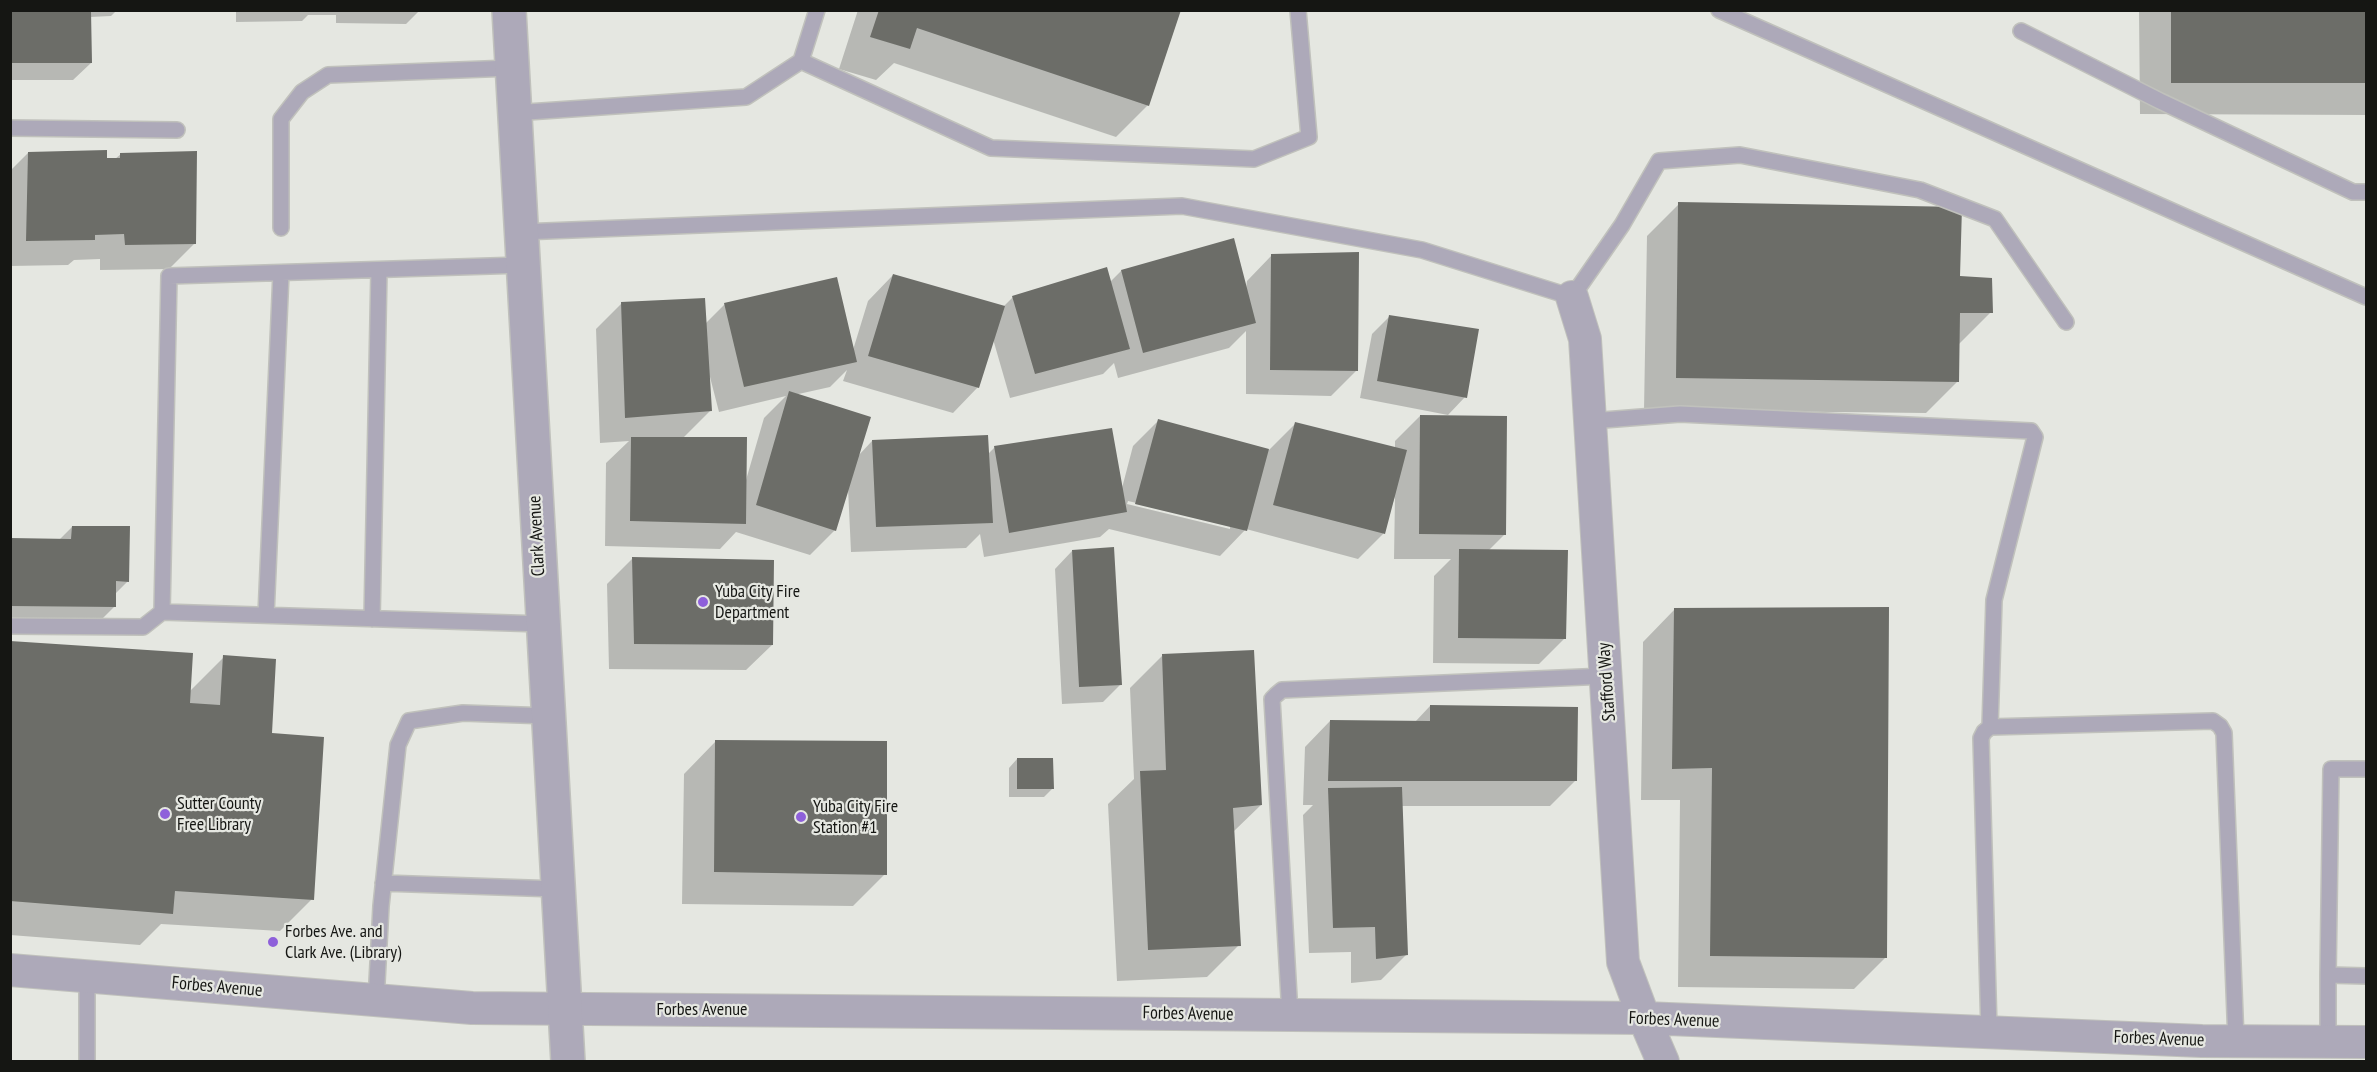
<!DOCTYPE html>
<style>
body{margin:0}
#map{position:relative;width:2377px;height:1072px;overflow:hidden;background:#e5e7e1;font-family:"PT Sans Narrow",sans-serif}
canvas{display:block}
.frame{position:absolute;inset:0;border:12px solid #151613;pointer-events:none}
</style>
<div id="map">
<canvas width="2377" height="1072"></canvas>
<div class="frame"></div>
</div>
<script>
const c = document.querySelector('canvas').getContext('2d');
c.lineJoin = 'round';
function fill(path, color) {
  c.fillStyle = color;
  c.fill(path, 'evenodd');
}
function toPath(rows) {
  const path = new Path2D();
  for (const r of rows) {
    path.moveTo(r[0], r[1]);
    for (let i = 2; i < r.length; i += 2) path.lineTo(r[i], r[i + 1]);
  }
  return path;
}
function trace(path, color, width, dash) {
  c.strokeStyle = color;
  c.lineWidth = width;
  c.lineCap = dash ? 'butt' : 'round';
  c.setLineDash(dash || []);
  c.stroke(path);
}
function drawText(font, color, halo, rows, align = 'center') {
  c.font = font + ' "PT Sans Narrow",sans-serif';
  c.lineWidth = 4.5;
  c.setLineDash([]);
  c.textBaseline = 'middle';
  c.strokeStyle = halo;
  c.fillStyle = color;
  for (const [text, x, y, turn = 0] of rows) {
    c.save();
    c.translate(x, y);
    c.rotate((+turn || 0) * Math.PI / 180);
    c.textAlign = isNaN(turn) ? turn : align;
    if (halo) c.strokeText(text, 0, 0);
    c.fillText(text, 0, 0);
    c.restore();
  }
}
const shadow = toPath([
 [10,10,117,10,111,16,90,17,91,63,73,80,10,80],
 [236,10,420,10,406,24,336,23,336,15,308,15,302,21,236,22],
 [858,10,1179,10,1148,105,1116,137,894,63,876,80,839,69],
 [2139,10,2366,10,2366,115,2140,114],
 [28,153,106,159,115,159,121,154,195,243,169,269,100,270,100,259,74,260,68,265,10,266,10,171],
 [1679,204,1958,278,1991,312,1958,345,1958,381,1926,413,1644,410,1647,236],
 [1272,255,1356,371,1331,396,1246,394,1246,331,1229,348,1118,378,1114,363,1103,374,1010,398,993,339,978,387,953,413,843,381,847,370,830,387,794,395,858,456,872,441,988,454,995,447,1122,488,1133,446,1158,421,1269,450,1295,424,1395,448,1395,441,1420,416,1505,534,1488,551,1565,638,1539,664,1433,663,1434,576,1451,559,1394,559,1395,496,1383,534,1358,559,1246,529,1220,556,1109,529,1100,537,984,557,980,534,966,548,851,552,848,488,835,530,810,555,736,532,720,549,605,546,606,463,629,441,600,443,596,329,621,304,705,324,725,304,853,350,868,301,893,275,1003,307,1013,297,1110,282,1121,271,1246,289,1247,281],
 [709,377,710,377,719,412,786,396,764,418,746,480,683,438,711,410],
 [1128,501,1230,525,1230,529,1127,504],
 [1389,317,1465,397,1448,415,1360,398,1372,334],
 [72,527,128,581,114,595,114,607,89,632,10,631,10,540,59,540],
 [1072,551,1120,685,1103,702,1062,704,1055,569],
 [633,558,772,645,746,670,609,669,607,584],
 [1675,609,1886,957,1854,989,1678,987,1680,800,1641,800,1643,642],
 [10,643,190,691,224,657,270,735,312,899,280,931,161,924,140,945,10,935],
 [1162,656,1261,805,1233,832,1239,945,1207,977,1117,981,1108,804,1134,779,1130,688],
 [1430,706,1575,781,1550,806,1401,806,1406,955,1381,980,1351,983,1351,952,1309,953,1303,815,1313,805,1303,805,1305,747,1330,721,1415,722],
 [716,741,885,874,853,906,682,904,684,774],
 [1017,759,1052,789,1044,797,1009,797,1009,768]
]);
const building = toPath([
 [10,10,91,11,92,63,10,63],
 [879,10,1181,10,1149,106,917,28,910,49,870,37],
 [2171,10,2366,10,2366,83,2171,83],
 [107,150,107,158,120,158,120,153,197,151,196,244,125,245,124,234,95,235,95,240,26,241,28,152],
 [1678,202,1962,207,1960,276,1992,278,1993,313,1960,313,1959,382,1676,378],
 [1234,238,1256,323,1143,353,1121,270],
 [1359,252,1358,371,1270,370,1271,254],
 [1107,267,1130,349,1035,374,1012,296],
 [893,274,1005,306,979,388,868,356],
 [837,277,857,362,744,387,724,303],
 [705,298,712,411,625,418,621,302],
 [1389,315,1479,329,1467,398,1377,381],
 [789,391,871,417,836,531,756,505],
 [1420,415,1507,416,1506,535,1419,534],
 [1158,419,1269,449,1247,531,1135,504],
 [1295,422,1407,450,1385,534,1273,505],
 [1112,428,1127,512,1009,533,994,446],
 [988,435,993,523,876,527,872,440],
 [631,437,747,437,746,524,630,521],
 [72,526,130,526,129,582,116,581,116,607,10,606,10,538,71,539],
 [1114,547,1122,685,1079,687,1072,550],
 [1459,549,1568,550,1566,639,1458,638],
 [632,557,774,560,773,645,634,644],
 [1889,607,1887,958,1710,956,1712,768,1672,769,1674,608],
 [10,641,193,653,190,703,220,705,223,655,276,659,272,733,324,737,314,900,175,891,173,914,10,901],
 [1254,650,1262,805,1233,808,1241,946,1148,950,1140,771,1166,770,1162,654],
 [1430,705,1578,707,1577,781,1328,781,1330,720,1430,721],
 [715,740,887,741,887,875,714,872],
 [1017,758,1053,758,1054,789,1017,789],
 [1402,787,1408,955,1376,959,1375,927,1333,928,1328,788]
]);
const service = toPath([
 [1719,10,2366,297],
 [2021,31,2160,101,2353,192,2366,192],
 [801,61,991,148,1254,159,1309,137,1298,10],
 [513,113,746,97,801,61,817,10],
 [10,128,177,130],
 [281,228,281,119,302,92,328,75,511,68],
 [521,232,1182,206,1422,250,1572,297,1622,225,1659,161,1740,155,1920,190,1995,219,2066,322],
 [522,265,169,276,162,612,542,624],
 [1591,421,1680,414,2031,431,2035,437,1994,600,1990,727],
 [266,615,281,273],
 [372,619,379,270],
 [10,626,143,627,162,612],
 [2366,769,2331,769,2328,975,2366,976],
 [383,883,557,889],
 [376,1001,381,906,398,745,409,721,463,713,549,716],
 [1290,1015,1272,699,1276,695,1282,690,1606,676],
 [1989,1031,1981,738,1984,732,1990,727,2213,721,2220,726,2224,733,2236,1041],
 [2328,1042,2328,975],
 [87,1062,87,977]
]);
const minor = toPath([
 [1572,297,1585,339,1623,962,1644,1018,1663,1062],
 [10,970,472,1008,1644,1018,2202,1041,2366,1042]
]);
const tertiary = toPath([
 [509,10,568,1062]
]);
const markers = [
 [703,602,6,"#8e60da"],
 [165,814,6,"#8e60da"],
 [801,817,6,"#8e60da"],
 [273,942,6,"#8e60da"]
];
const streetNames = [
 ["Clark Avenue",537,536,-93],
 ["Stafford Way",1607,682,-94],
 ["Forbes Avenue",217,987,5],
 ["Forbes Avenue",702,1010],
 ["Forbes Avenue",1188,1014,1],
 ["Forbes Avenue",1674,1020,2],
 ["Forbes Avenue",2159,1039,2]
];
const poiNames = [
 ["Yuba City Fire",715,592],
 ["Department",715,613],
 ["Sutter County",177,804],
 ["Free Library",177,825],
 ["Yuba City Fire",813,807],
 ["Station #1",813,828],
 ["Forbes Ave. and",285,932],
 ["Clark Ave. (Library)",285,953]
];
fill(shadow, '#0003');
fill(building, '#6c6d68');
trace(service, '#c0c1bc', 18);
trace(minor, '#c0c1bc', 34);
trace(tertiary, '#c0c1bc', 36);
trace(service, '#ada9b9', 15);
trace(minor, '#ada9b9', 32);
trace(tertiary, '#ada9b9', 33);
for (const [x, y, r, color] of markers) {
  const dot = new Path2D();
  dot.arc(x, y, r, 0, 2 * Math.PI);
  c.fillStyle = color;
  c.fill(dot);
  trace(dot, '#e5e7e1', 2);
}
drawText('18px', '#151613', '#e5e7e1', streetNames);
drawText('18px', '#151613', '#e5e7e1', poiNames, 'left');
</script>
